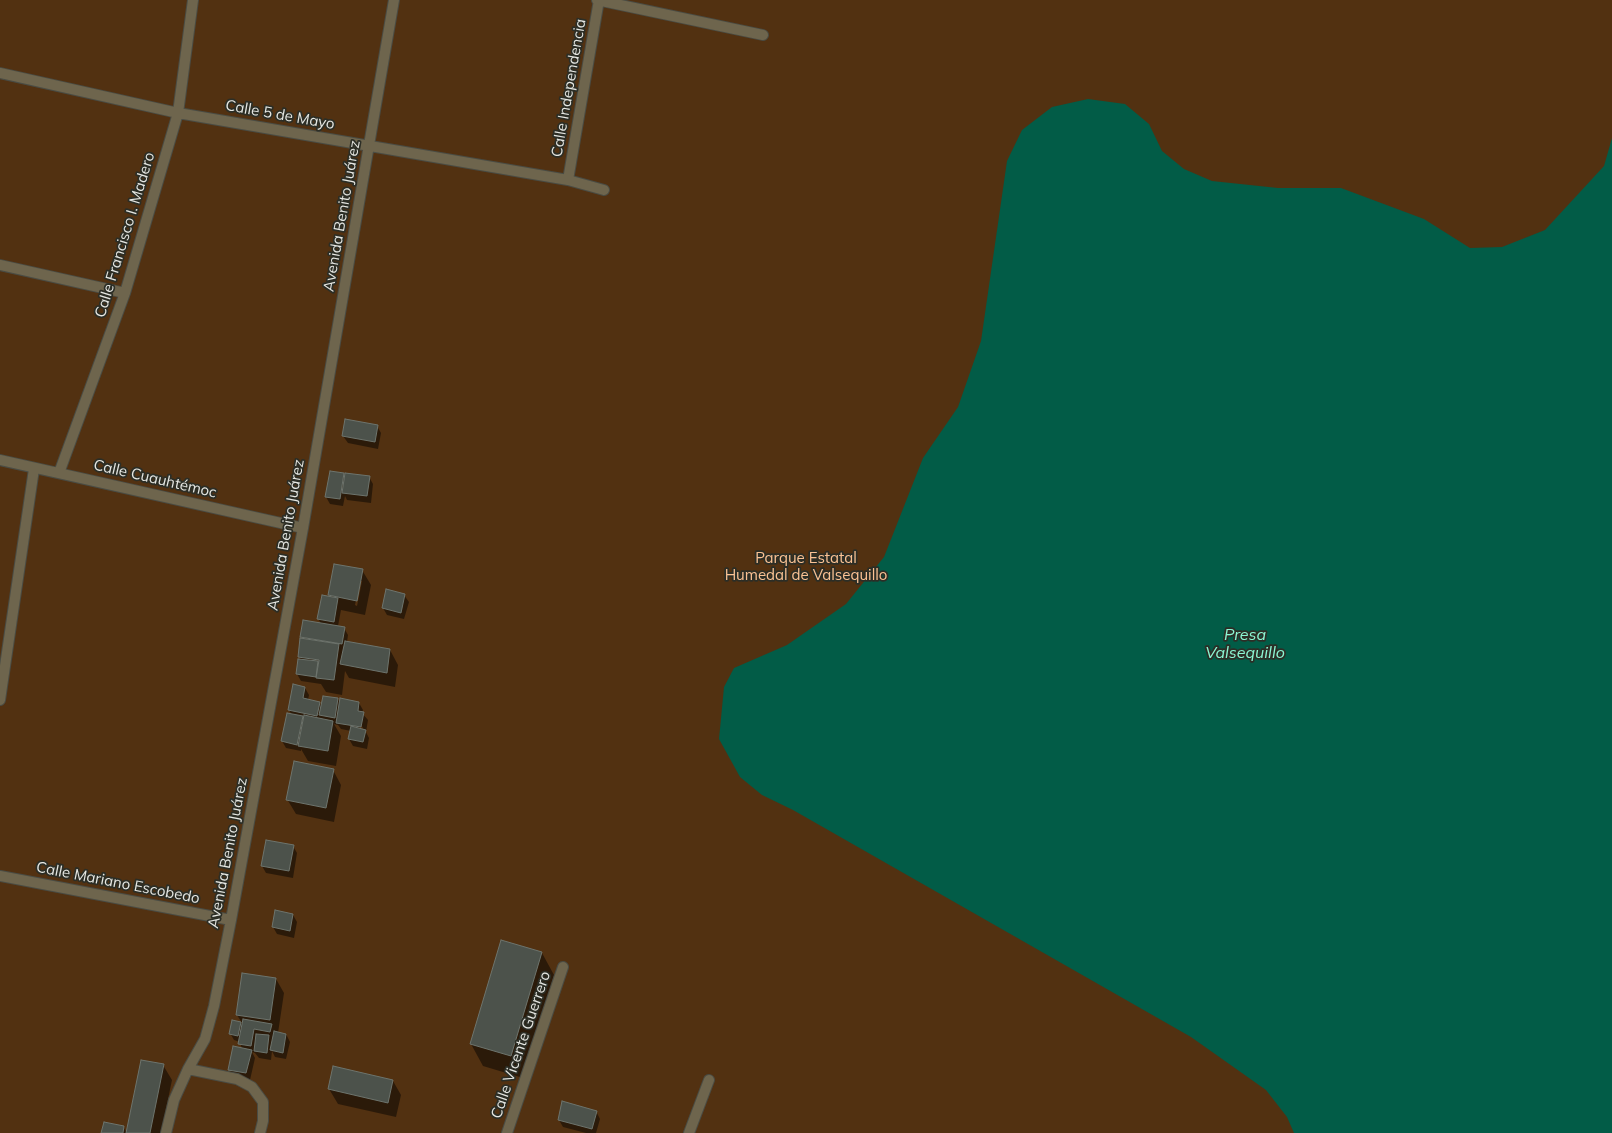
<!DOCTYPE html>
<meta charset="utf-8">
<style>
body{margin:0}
canvas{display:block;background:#2c2e26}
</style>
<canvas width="1612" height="1133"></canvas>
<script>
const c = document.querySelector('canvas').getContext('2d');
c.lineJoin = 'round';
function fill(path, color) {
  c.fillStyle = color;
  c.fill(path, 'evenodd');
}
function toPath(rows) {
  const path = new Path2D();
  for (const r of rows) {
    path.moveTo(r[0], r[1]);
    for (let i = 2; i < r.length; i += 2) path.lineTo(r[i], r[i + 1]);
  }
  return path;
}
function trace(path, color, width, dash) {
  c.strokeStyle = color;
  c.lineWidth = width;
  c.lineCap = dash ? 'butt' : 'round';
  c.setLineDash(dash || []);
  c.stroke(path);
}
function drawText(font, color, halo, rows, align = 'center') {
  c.font = font + ' Mulish,sans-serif';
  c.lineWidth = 3.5;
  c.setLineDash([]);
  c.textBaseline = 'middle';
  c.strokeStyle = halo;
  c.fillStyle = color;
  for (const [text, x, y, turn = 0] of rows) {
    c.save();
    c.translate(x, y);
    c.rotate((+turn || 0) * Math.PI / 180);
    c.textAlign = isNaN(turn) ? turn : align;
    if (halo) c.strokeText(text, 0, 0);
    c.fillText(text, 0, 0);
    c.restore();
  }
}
const green = toPath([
 [0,0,1612,0,1612,1133,0,1133]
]);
const water = toPath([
 [1088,99,1125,104,1149,124,1162,151,1184,169,1212,181,1278,188,1341,188,1424,219,1470,248,1502,247,1545,230,1604,166,1612,138,1612,1133,1294,1133,1287,1117,1266,1090,1191,1037,793,810,762,795,740,777,719,739,724,687,734,668,787,645,846,604,884,557,923,458,958,407,981,341,1007,161,1022,130,1052,107]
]);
const shadow = toPath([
 [377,426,381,433,378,449,348,443,343,436],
 [331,472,369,477,373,484,371,503,347,500,345,496,343,506,330,504,326,497],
 [362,570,371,585,365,615,341,610,338,626,344,628,348,635,347,642,390,650,398,665,395,687,349,678,345,671,342,695,326,692,321,684,301,681,297,674,301,660,299,657,303,640,301,637,321,624,318,618,331,598,329,595],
 [360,581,362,581,357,606,355,605],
 [404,595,409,602,404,619,387,615,383,608],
 [305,688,309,695,308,700,319,702,322,707,338,699,340,703,359,703,363,710,362,713,368,720,366,732,369,738,367,749,353,746,349,739,351,731,341,729,338,725,334,724,341,736,336,766,308,761,301,749,301,751,286,748,282,741,292,715,289,710],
 [360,723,364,730,362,730,358,724],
 [333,770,341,785,334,822,296,814,287,799],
 [293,846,297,853,293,878,266,873,262,866],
 [276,911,293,915,297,922,294,938,277,934,273,927],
 [542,953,554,975,523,1078,483,1066,471,1044],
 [243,974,276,979,284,993,278,1033,286,1034,290,1042,286,1059,275,1057,272,1051,271,1060,259,1058,255,1053,252,1052,255,1058,250,1080,233,1077,229,1069,242,1049,240,1042,234,1040,230,1033,233,1021,242,1023,237,1015],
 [163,1065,172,1080,161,1133,127,1133],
 [393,1081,401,1095,396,1117,338,1104,329,1089],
 [596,1111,600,1119,596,1133,586,1133,563,1127,559,1120],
 [123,1127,127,1133,102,1133]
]);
const building = toPath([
 [345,419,378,425,375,442,342,436,345,419],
 [330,471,344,473,340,499,325,497,330,471],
 [345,473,370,476,367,496,342,493,345,473],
 [334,564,363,569,357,601,328,595,334,564],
 [386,589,405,594,401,613,382,608,386,589],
 [322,595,338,598,334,622,317,619,322,595],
 [303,620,345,627,342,644,300,637,303,620],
 [300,638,339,644,334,680,316,678,319,660,298,657,300,638],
 [345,641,390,649,387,673,340,664,345,641],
 [298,659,318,661,316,677,296,674,298,659],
 [293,684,305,687,303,698,320,702,317,716,288,710,293,684],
 [323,696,338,698,335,718,319,715,323,696],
 [340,698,359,702,358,711,364,712,361,727,336,723,340,698],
 [287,713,303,716,297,745,281,741,287,713],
 [304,715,333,721,328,751,298,746,304,715],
 [351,726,366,730,363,742,348,739,351,726],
 [294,761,334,769,326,808,286,800,294,761],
 [266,840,294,845,289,871,261,866,266,840],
 [275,910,293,914,290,931,272,927,275,910],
 [501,940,542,952,511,1056,470,1044,501,940],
 [242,973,276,978,270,1020,236,1015,242,973],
 [243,1019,272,1024,270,1032,254,1029,251,1046,238,1044,243,1019],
 [232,1020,241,1022,238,1036,229,1034,232,1020],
 [274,1031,286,1034,283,1053,270,1050,274,1031],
 [256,1034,269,1035,267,1053,254,1051,256,1034],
 [233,1046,252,1050,246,1073,228,1070,233,1046],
 [141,1060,164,1064,150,1133,126,1133,141,1060],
 [333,1066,393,1080,388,1103,328,1089,333,1066],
 [562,1101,597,1111,592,1129,558,1120,562,1101],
 [104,1122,124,1126,123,1133,101,1133,104,1122]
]);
const minor = toPath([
 [597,0,763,35],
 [0,73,178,113,568,180,604,190],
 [568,180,599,0],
 [0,265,125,293],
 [0,460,303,528],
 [59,473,125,293,178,113,193,0],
 [0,700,34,469],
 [0,876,231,920],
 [188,1069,237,1079,252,1087,263,1102,263,1121,260,1133],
 [166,1133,174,1100,188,1069,205,1039,214,1006,231,920,303,528,394,0],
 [507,1133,563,967],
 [689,1133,709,1080]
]);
const streetNames = [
 ["Calle Independencia",569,88,-80],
 ["Calle 5 de Mayo",280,115,10],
 ["Avenida Benito Juárez",342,216,-80],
 ["Calle Francisco I. Madero",125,235,-73],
 ["Calle Cuauhtémoc",155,479,13],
 ["Avenida Benito Juárez",286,535,-80],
 ["Avenida Benito Juárez",228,853,-79],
 ["Calle Mariano Escobedo",118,883,11],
 ["Calle Vicente Guerrero",521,1045,-71]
];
const parkNames = [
 ["Parque Estatal",806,558],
 ["Humedal de Valsequillo",806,575]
];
const waterNames = [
 ["Presa",1245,635],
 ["Valsequillo",1245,653]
];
fill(green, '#523111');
fill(water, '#025c47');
fill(shadow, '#0007');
fill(building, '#4c524b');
trace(building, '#6d746d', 1);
trace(minor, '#4a4c44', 12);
trace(minor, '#6e654d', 10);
drawText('15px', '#e6e7e2', '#2c2e26', streetNames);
drawText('15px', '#fbc293', '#2c2e26', parkNames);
drawText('italic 16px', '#8cf7d4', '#2c2e26', waterNames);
</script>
